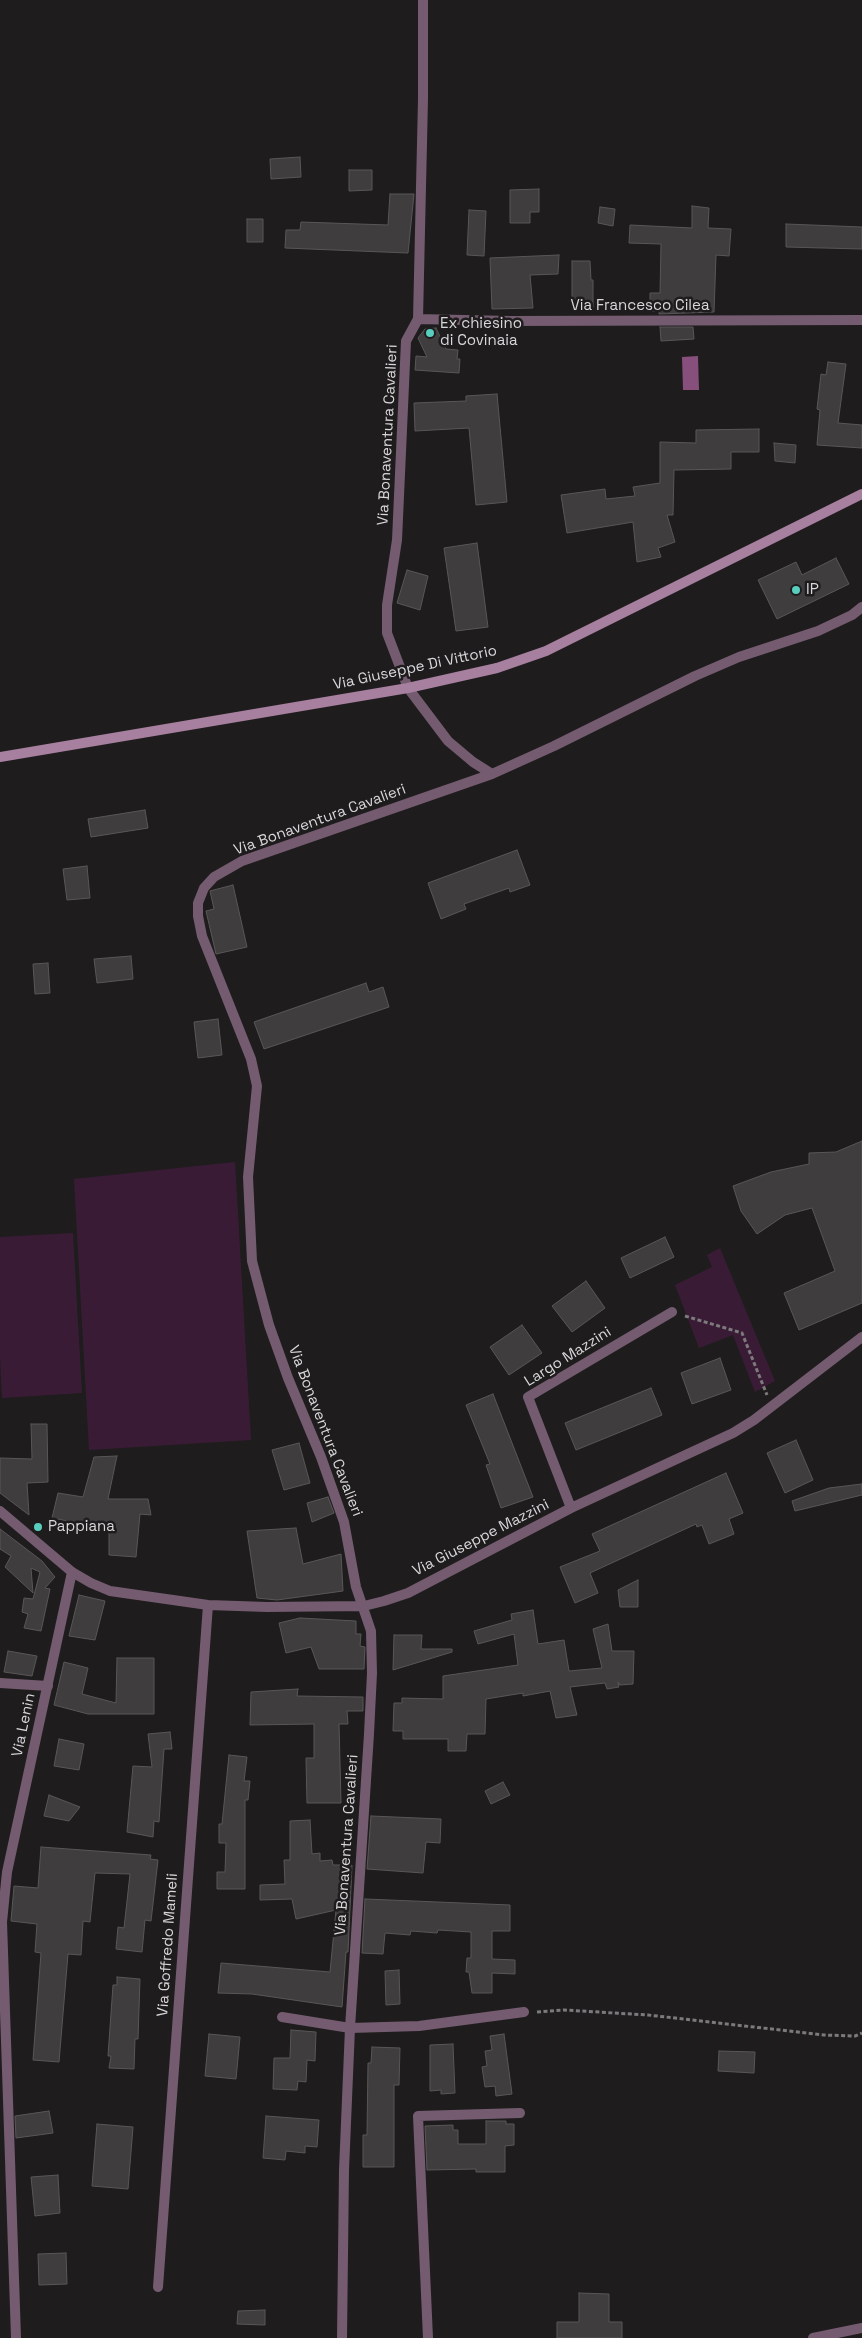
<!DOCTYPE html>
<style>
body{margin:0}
canvas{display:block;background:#1e1c1d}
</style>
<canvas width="862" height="2338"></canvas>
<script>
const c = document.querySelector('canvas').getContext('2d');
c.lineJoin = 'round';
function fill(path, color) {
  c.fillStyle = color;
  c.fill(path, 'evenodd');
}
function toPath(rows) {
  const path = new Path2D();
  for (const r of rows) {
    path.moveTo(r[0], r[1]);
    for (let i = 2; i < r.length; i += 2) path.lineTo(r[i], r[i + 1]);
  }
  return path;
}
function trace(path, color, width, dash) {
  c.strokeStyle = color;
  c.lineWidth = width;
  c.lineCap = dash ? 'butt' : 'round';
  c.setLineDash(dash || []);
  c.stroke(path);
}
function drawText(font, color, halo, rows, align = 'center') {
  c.font = font + ' "Space Grotesk",sans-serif';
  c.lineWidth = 5;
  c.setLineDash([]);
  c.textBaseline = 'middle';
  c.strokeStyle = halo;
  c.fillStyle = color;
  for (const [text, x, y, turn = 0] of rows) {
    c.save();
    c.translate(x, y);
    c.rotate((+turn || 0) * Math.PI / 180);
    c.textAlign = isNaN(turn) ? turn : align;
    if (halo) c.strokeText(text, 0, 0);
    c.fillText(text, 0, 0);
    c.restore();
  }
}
const green = toPath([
 [235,1162,251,1440,89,1450,74,1179],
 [73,1233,82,1393,2,1398,0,1356,0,1237],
 [720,1248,775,1381,755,1392,733,1335,699,1348,675,1285,712,1267,707,1255]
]);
const water = toPath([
 [698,356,699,390,683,390,682,357]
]);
const building = toPath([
 [300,157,301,177,271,179,270,159,300,157],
 [349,170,372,170,372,190,349,191,349,170],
 [539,189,539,212,530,212,530,223,510,223,510,190,539,189],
 [390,194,414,194,408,253,285,248,286,230,300,230,301,222,388,225,390,194],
 [692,206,709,208,708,228,731,229,729,256,716,255,714,312,659,314,659,311,650,311,650,293,660,293,661,244,629,243,630,225,692,228,692,206],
 [600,207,615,209,613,226,598,223,600,207],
 [469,210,486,211,484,256,467,255,469,210],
 [247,219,263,219,263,242,247,242,247,219],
 [786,224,862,227,862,249,786,247,786,224],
 [559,255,558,274,530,275,533,308,492,309,490,258,559,255],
 [572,261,590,261,591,280,593,280,593,311,572,309,572,261],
 [660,327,693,327,694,339,661,341,660,327],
 [436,328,446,349,458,350,457,359,460,359,459,373,415,370,416,356,427,357,418,338,425,329,436,328],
 [828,362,846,364,838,423,862,425,862,448,817,445,820,410,817,409,821,374,826,375,828,362],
 [497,394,507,502,476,505,469,428,415,431,414,403,466,401,466,396,497,394],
 [759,429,759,452,731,452,731,469,674,470,673,515,667,515,675,542,658,548,661,557,637,562,633,522,567,533,561,495,605,489,606,499,635,496,633,487,660,483,660,442,696,443,696,430,759,429],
 [774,443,796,445,795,463,775,461,774,443],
 [477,543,488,627,456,631,444,548,477,543],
 [836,558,849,584,777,619,758,580,796,562,802,575,836,558],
 [407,570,428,576,420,610,397,603,407,570],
 [145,810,148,828,91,837,88,819,145,810],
 [517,850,530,885,510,892,509,888,464,904,466,909,441,919,428,883,517,850],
 [87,866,90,898,67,900,63,869,87,866],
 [233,885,247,947,216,954,206,911,214,909,210,891,233,885],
 [131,956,133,979,97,983,94,959,131,956],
 [48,963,50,993,35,994,33,964,48,963],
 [366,983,369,992,383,987,389,1007,264,1049,254,1022,366,983],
 [218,1019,222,1055,198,1058,194,1022,218,1019],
 [862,1141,862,1303,799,1330,784,1293,835,1271,812,1208,785,1215,757,1234,741,1211,733,1186,771,1172,809,1164,809,1153,836,1152,862,1141],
 [665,1237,674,1257,630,1278,621,1258,665,1237],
 [586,1281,605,1308,572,1332,552,1306,586,1281],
 [522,1325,542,1353,509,1375,490,1347,522,1325],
 [720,1358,731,1390,692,1404,681,1373,720,1358],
 [651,1388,662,1415,576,1450,565,1423,651,1388],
 [493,1394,533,1497,501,1508,486,1465,490,1464,466,1405,493,1394],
 [31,1424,47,1424,48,1482,27,1483,29,1515,0,1493,0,1458,32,1459,31,1424],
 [796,1440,813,1480,785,1493,767,1453,796,1440],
 [299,1443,310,1483,284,1490,272,1450,299,1443],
 [117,1456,108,1499,148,1499,151,1515,140,1514,136,1557,109,1555,109,1529,96,1526,96,1525,95,1526,52,1518,58,1493,83,1497,94,1457,117,1456],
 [726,1473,743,1513,729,1519,734,1534,709,1544,702,1525,697,1527,696,1524,590,1573,598,1593,575,1603,560,1567,600,1551,592,1534,726,1473],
 [862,1484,862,1495,795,1511,792,1501,829,1488,862,1484],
 [328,1497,334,1513,312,1522,307,1503,328,1497],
 [296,1528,303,1564,341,1554,343,1591,277,1600,257,1598,247,1531,296,1528],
 [0,1529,42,1561,55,1577,45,1588,50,1589,41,1631,24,1628,28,1614,22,1612,24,1598,33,1599,40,1572,31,1568,33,1593,5,1567,11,1556,0,1549,0,1529],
 [638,1580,638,1607,620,1607,618,1590,638,1580],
 [79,1595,105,1601,95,1640,69,1636,79,1595],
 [533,1610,538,1644,564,1640,569,1671,602,1668,593,1629,608,1624,612,1651,634,1651,633,1684,620,1685,618,1682,619,1687,607,1689,605,1683,570,1687,577,1715,556,1718,550,1691,523,1696,523,1693,486,1699,485,1734,467,1734,466,1751,448,1751,448,1739,403,1739,403,1731,393,1731,394,1703,402,1703,402,1698,443,1699,443,1676,518,1665,514,1634,478,1644,474,1631,512,1620,511,1614,533,1610],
 [300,1618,356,1621,356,1634,361,1634,360,1646,365,1647,364,1669,319,1669,311,1647,286,1653,279,1623,300,1618],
 [394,1635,422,1635,421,1649,452,1649,452,1652,393,1670,394,1635],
 [8,1651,37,1656,32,1676,4,1672,8,1651],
 [117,1658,154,1658,154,1714,88,1714,54,1705,64,1662,88,1668,82,1694,116,1703,117,1658],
 [298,1689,297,1696,363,1697,363,1711,347,1711,348,1724,339,1724,341,1803,307,1803,306,1758,314,1758,314,1724,250,1725,251,1692,298,1689],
 [170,1732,172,1749,164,1749,159,1822,154,1821,153,1837,127,1832,133,1766,152,1767,148,1734,170,1732],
 [59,1739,84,1744,79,1770,54,1766,59,1739],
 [229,1755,247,1757,244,1781,250,1781,248,1800,245,1800,245,1889,217,1889,217,1872,225,1872,226,1843,219,1843,219,1824,222,1824,229,1755],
 [503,1782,510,1795,491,1804,485,1791,503,1782],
 [49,1795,80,1807,69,1821,44,1816,49,1795],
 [371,1816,441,1819,440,1843,426,1842,423,1873,367,1869,371,1816],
 [310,1820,312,1854,320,1853,320,1861,332,1860,333,1865,352,1865,348,1952,346,1952,342,2007,252,1994,218,1993,221,1963,330,1972,336,1910,296,1919,292,1899,260,1900,260,1885,285,1884,284,1860,290,1860,290,1821,310,1820],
 [41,1847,151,1855,150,1859,158,1860,151,1921,145,1920,142,1952,116,1949,118,1927,124,1928,130,1874,95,1873,90,1922,83,1921,81,1955,68,1954,59,2062,33,2060,41,1953,35,1952,37,1924,11,1921,14,1886,38,1888,41,1847],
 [365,1899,510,1905,510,1931,492,1931,492,1959,515,1960,515,1974,492,1973,492,1993,472,1993,469,1972,466,1972,467,1958,471,1958,471,1932,438,1930,437,1933,411,1931,410,1935,385,1933,383,1954,362,1953,365,1899],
 [399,1970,400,2004,386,2005,385,1971,399,1970],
 [117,1977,140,1979,138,2039,135,2039,134,2069,109,2068,111,2056,108,2056,113,1985,117,1985,117,1977],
 [291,2030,316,2032,315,2061,307,2060,306,2082,298,2081,297,2090,273,2089,274,2058,290,2058,291,2030],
 [209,2034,240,2037,236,2079,205,2076,209,2034],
 [504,2034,512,2094,496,2096,495,2086,485,2087,482,2067,487,2066,485,2051,492,2050,490,2036,504,2034],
 [453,2044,455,2093,441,2094,441,2090,430,2091,430,2045,453,2044],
 [372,2047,400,2048,399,2085,394,2085,394,2167,363,2167,363,2135,367,2135,368,2063,371,2063,372,2047],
 [719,2051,755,2052,754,2073,718,2071,719,2051],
 [49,2111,53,2133,16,2138,15,2116,49,2111],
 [266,2116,319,2120,317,2147,305,2146,305,2153,286,2151,285,2160,263,2158,266,2116],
 [486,2121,506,2121,506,2124,514,2124,514,2145,505,2146,505,2172,476,2172,476,2169,427,2170,425,2126,453,2125,453,2130,458,2130,458,2144,486,2144,486,2121],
 [97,2124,133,2127,128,2189,92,2186,97,2124],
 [58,2175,60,2213,35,2216,31,2177,58,2175],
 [66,2253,67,2284,39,2285,38,2254,66,2253],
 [579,2293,609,2294,609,2322,622,2322,622,2338,557,2338,557,2322,579,2322,579,2293],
 [265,2310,265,2325,237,2324,238,2311,265,2310]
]);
const path = toPath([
 [685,1316,742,1333,767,1395],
 [537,2012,564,2010,648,2015,824,2035,855,2036,862,2033]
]);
const service = toPath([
 [0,1683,48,1686],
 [282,2017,350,2028,419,2026,524,2012],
 [428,2338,418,2116,520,2113]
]);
const minor = toPath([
 [418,319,510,321,862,320],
 [492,774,554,746,695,676,739,657,818,631,852,615,862,607],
 [571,1508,528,1397,672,1312],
 [72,1572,91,1583,110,1591,208,1605,267,1607,364,1606,384,1601,408,1593,571,1508,733,1433,754,1420,862,1337],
 [158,2287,208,1605],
 [342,2338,344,2170,350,2028,369,1734,372,1673,371,1631,356,1587,344,1522,321,1457,288,1378,269,1325,252,1261,248,1177,257,1086,251,1059,202,936,198,916,198,903,204,888,214,877,242,861,492,774,473,762,448,741,408,688,387,633,387,605,397,540,406,341,418,319,423,99,423,0]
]);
const tertiary = toPath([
 [0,1511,72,1572,7,1872,2,1922,16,2338],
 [813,2338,862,2328]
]);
const secondary = toPath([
 [0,757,408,688,497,668,546,651,862,494]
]);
const markers = [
 [430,333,5,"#59cebe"],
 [796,590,5,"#59cebe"],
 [38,1527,5,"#59cebe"]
];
const streetNames = [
 ["Via Francesco Cilea",640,306],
 ["Via Bonaventura Cavalieri",388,435,-87],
 ["Via Giuseppe Di Vittorio",415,668,-12],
 ["Via Bonaventura Cavalieri",320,820,-20],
 ["Largo Mazzini",568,1357,-32],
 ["Via Bonaventura Cavalieri",325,1431,69],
 ["Via Giuseppe Mazzini",481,1538,-27],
 ["Via Lenin",24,1725,-78],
 ["Via Bonaventura Cavalieri",347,1845,-86],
 ["Via Goffredo Mameli",168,1945,-86]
];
const poiNames = [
 ["Ex chiesino",440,324],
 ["di Covinaia",440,341],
 ["IP",806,590],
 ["Pappiana",48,1527]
];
fill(green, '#3a1b35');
fill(water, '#864f7c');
fill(building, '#403d3f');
trace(building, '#595658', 1);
trace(path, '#7c7a7c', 3, [4, 2.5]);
trace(service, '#745b6f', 10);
trace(minor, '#745b6f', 10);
trace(tertiary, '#745b6f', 10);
trace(secondary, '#a77f9f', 10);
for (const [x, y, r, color] of markers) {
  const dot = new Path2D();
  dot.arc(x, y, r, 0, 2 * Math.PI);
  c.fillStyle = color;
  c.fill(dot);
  trace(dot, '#1e1c1d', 2);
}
drawText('15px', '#d9d7d9', '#1e1c1d', streetNames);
drawText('15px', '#d9d7d9', '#1e1c1d', poiNames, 'left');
</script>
